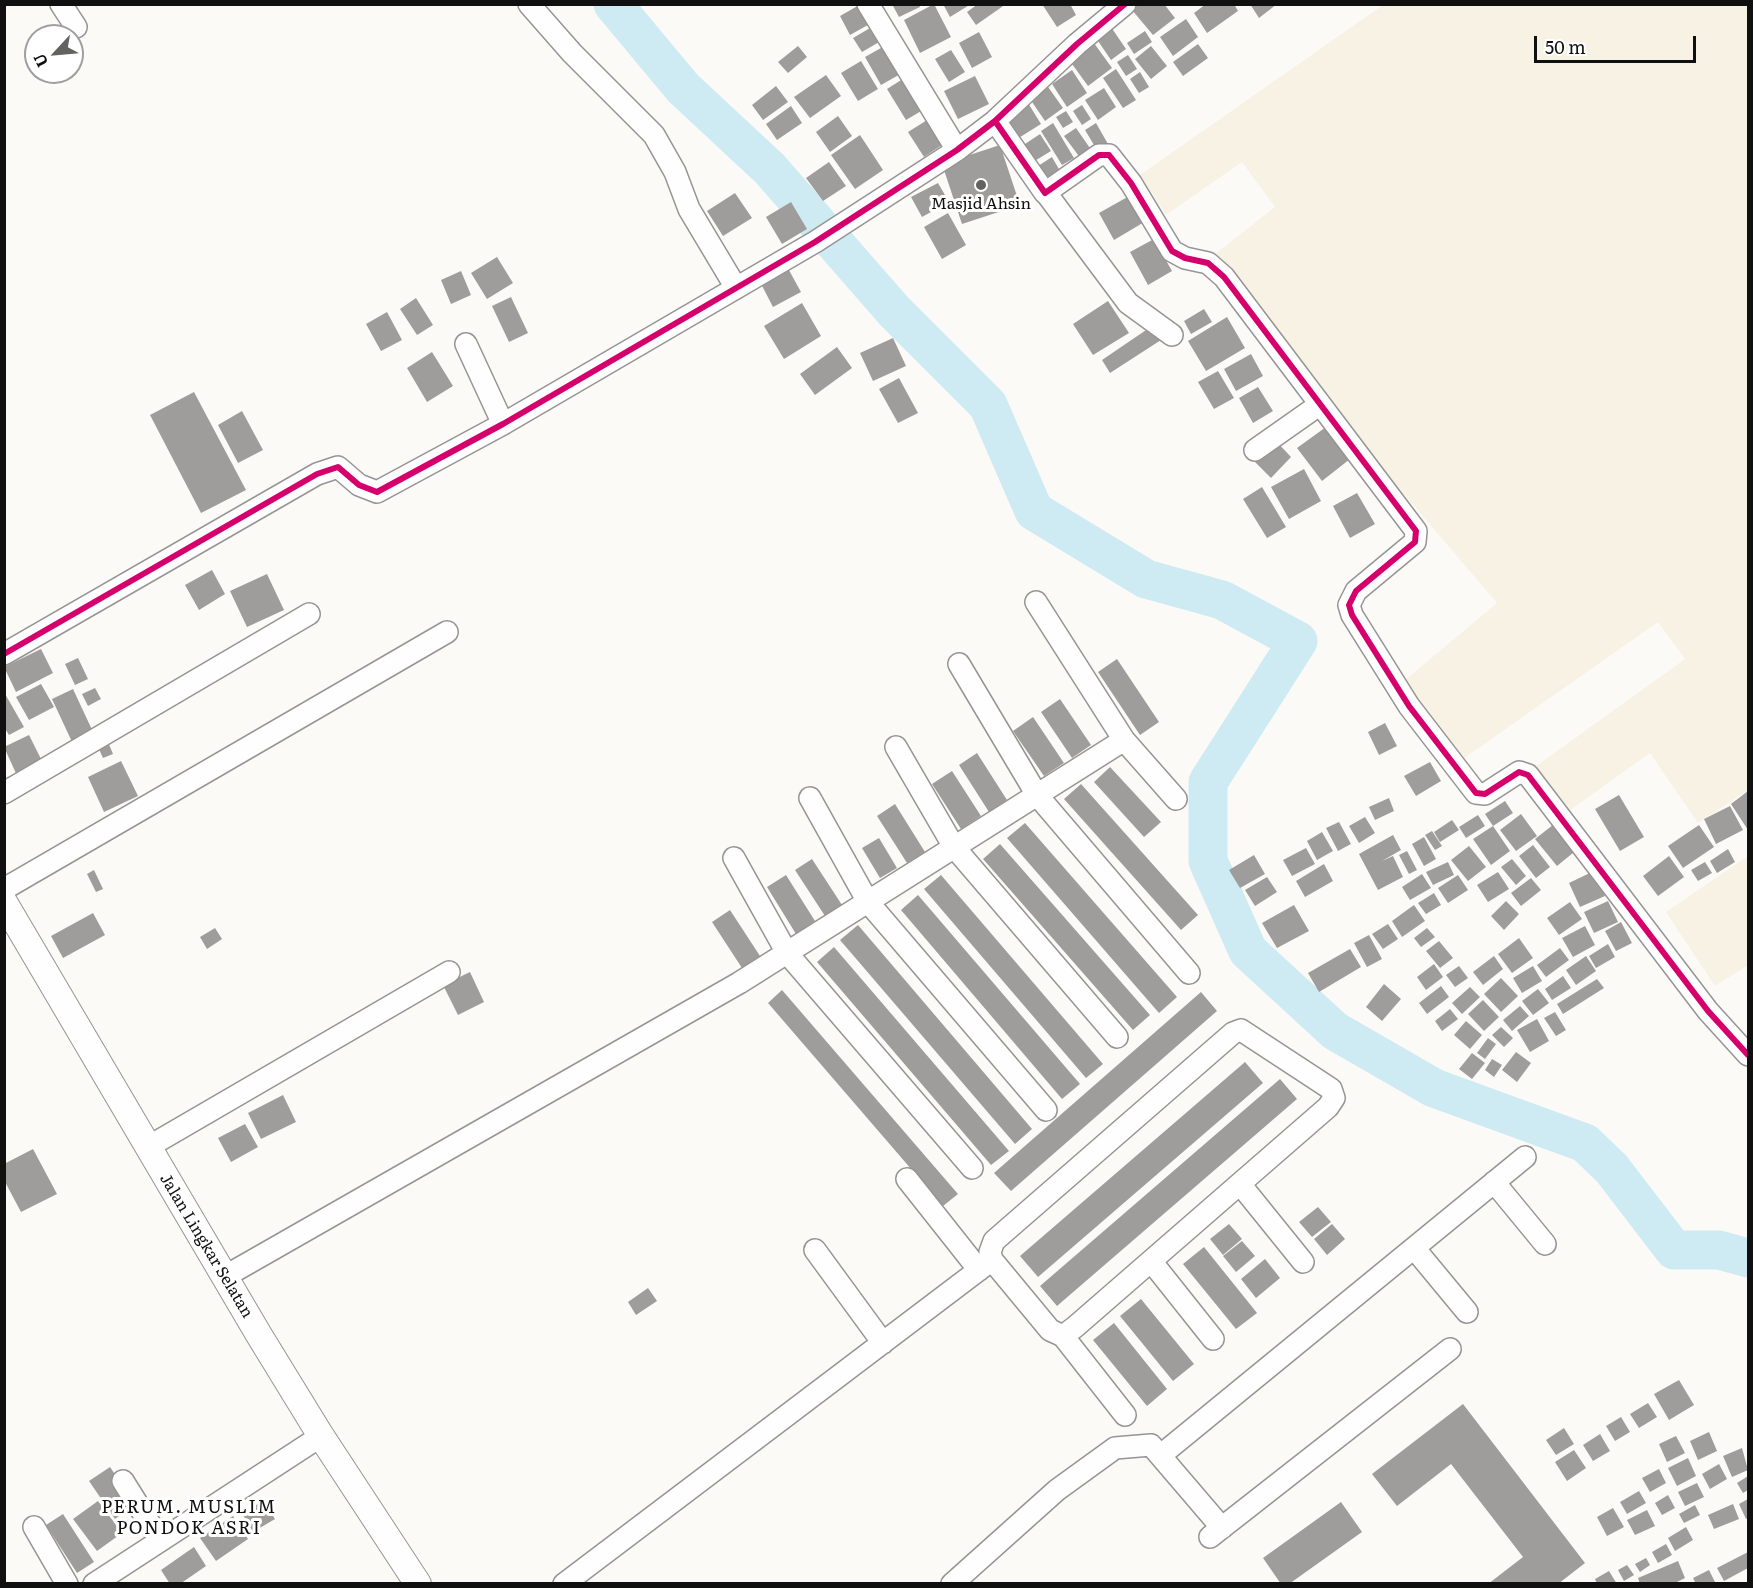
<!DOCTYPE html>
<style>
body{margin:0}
#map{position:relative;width:1753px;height:1588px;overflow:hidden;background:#fbfaf6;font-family:Literata,serif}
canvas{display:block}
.frame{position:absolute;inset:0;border:6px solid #101010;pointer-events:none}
.north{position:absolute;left:24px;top:24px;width:60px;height:60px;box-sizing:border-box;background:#fff;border:2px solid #9f9f9f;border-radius:50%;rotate:244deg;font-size:16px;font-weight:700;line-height:24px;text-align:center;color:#101010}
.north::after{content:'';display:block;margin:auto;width:21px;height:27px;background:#626260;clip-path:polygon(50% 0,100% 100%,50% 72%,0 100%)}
.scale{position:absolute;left:1534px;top:36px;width:162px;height:27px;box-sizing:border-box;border:3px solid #101010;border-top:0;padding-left:8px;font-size:18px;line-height:21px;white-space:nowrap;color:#101010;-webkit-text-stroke:4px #fff;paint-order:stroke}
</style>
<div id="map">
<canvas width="1753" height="1588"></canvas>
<div class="frame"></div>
<div class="north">U</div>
<div class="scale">50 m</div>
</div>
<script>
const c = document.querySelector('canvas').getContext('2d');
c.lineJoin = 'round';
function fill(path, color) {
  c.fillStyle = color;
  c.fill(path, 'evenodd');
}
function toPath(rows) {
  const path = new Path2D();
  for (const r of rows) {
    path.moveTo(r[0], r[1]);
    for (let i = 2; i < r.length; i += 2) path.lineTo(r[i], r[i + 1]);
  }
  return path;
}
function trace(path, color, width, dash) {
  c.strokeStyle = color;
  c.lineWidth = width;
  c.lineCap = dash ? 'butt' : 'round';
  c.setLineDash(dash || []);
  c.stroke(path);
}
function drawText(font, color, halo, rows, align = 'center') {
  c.font = font + ' Literata,serif';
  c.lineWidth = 6;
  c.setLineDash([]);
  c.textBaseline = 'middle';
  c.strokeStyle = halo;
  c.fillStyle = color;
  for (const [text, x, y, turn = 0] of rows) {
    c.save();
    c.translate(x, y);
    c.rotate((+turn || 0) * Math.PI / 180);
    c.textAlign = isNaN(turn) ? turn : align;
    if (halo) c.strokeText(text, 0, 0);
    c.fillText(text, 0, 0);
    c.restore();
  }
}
const farmland = toPath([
 [1383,5,1748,5,1748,790,1698,823,1650,753,1566,813,1535,767,1685,659,1658,622,1460,761,1404,681,1497,603,1368,452,1213,256,1275,207,1242,162,1166,215,1140,175],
 [1748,856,1748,965,1715,986,1666,912]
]);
const river = toPath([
 [613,4,683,88,770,169,894,311,988,405,1034,511,1146,579,1222,600,1298,641,1208,782,1208,861,1248,951,1335,1031,1434,1088,1585,1143,1612,1169,1674,1250,1719,1250,1748,1258]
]);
const building = toPath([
 [861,4,875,21,850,35,840,16],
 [892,4,919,4,920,7,899,17],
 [934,4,951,37,920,53,904,20],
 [943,4,971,4,950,17],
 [978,4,1006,4,976,25,967,12],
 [1042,4,1070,4,1076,15,1057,27],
 [1138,4,1164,4,1175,18,1153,35,1132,10],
 [1206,4,1234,4,1238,11,1207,33,1194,13],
 [1250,4,1277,4,1259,18],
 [1186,19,1198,37,1173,56,1160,37],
 [877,24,886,38,862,52,853,38],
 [1111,27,1126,49,1111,60,1096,38],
 [1145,31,1152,42,1134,54,1127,43],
 [979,32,992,57,972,68,959,43],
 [1091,39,1112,68,1088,86,1067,57],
 [888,44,904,72,881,85,865,57],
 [1198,44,1208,58,1183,76,1173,62],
 [798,46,807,57,788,73,778,62],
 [1151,46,1167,66,1151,79,1135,59],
 [951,50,965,72,949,82,935,59],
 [1128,55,1137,69,1126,76,1117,62],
 [861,61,878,89,858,101,841,73],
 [1116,69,1136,100,1123,108,1103,78],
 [1072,70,1087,93,1067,107,1052,84],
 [1140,72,1149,87,1139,93,1130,79],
 [826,75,841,96,810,118,794,97],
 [909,75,928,107,906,120,887,89],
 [975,76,989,104,958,119,944,91],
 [1046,84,1063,108,1045,121,1028,96],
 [776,86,788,102,763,120,752,105],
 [1104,88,1116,107,1098,120,1085,100],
 [1028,103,1041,124,1017,139,1004,118],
 [1082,105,1091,119,1082,125,1073,111],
 [791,106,802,123,777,140,766,124],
 [1066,111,1073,122,1063,128,1056,117],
 [838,116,852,136,830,152,816,132],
 [932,117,948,141,924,157,908,132],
 [1053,123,1074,158,1062,165,1041,131],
 [1096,123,1108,144,1097,150,1085,130],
 [1076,128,1092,151,1081,159,1064,136],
 [1040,134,1051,151,1033,162,1022,146],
 [860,135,883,170,855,189,831,155],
 [1000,145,1020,205,962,224,942,164],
 [1052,157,1060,171,1047,179,1038,166],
 [829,162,846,186,823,201,806,178],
 [938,183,949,202,922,217,911,197],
 [735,193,752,218,723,236,707,211],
 [1131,195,1146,221,1114,240,1099,213],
 [791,202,807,229,782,244,766,217],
 [948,213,966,245,942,259,924,227],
 [1154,239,1172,271,1148,285,1130,252],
 [497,257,513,283,487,299,471,273],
 [785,263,801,292,773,307,758,278],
 [461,271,471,295,451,304,441,280],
 [511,297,528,333,509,342,492,306],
 [416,298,433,325,417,335,400,309],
 [1108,301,1129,333,1093,355,1073,324],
 [802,303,821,336,784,359,764,326],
 [1204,309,1212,322,1191,334,1184,321],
 [387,312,402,340,381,351,366,324],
 [1227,317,1245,348,1206,371,1188,341],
 [1152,326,1161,340,1110,373,1102,360],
 [893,338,906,366,873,381,860,353],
 [837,347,852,368,815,395,800,374],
 [432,352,453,386,427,402,407,368],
 [1251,354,1263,376,1236,391,1224,369],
 [1218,371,1234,398,1214,409,1198,382],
 [899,378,918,413,898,423,879,389],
 [1258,387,1273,411,1253,423,1239,398],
 [194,392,246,490,201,513,150,415],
 [242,411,263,450,238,463,218,425],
 [1326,427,1350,459,1322,481,1297,448],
 [1275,440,1291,457,1271,478,1254,461],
 [1304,469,1321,501,1289,519,1271,487],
 [1262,487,1286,527,1267,538,1243,499],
 [1357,493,1375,524,1350,538,1333,506],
 [212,570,225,594,199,610,185,585],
 [267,574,284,610,247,627,230,591],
 [41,649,53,673,16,692,4,667],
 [78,658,88,679,75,685,65,664],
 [1117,659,1159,722,1140,735,1098,672],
 [41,684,54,707,29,720,16,697],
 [95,688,101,699,88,706,82,694],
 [73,689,94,734,73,744,52,699],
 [4,692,24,727,9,735,4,727],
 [1060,699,1091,745,1072,758,1041,712],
 [1033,717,1064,763,1044,776,1013,731],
 [1385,723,1397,746,1379,755,1368,732],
 [29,735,45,767,19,780,4,747],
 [108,742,113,754,103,758,98,747],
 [977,753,1007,800,989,812,959,765],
 [121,761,138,796,104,812,88,777],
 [1430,762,1441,781,1416,796,1404,776],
 [1110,767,1161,822,1144,837,1094,782],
 [952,771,981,816,961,829,932,784],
 [1081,784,1198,915,1181,930,1064,799],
 [1748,791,1748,830,1731,804],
 [1619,795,1644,837,1620,851,1595,809],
 [1389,798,1394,811,1375,820,1369,807],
 [1505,801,1513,813,1493,826,1485,814],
 [895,804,925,852,907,863,877,816],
 [1730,806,1743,830,1716,844,1704,819],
 [1521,814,1537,836,1516,851,1500,830],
 [1478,815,1485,826,1466,838,1459,827],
 [1365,817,1375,833,1359,843,1349,826],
 [1452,820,1459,830,1440,842,1434,832],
 [1558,821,1579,848,1557,866,1535,839],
 [1339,822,1351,844,1338,851,1326,828],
 [1025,823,1177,997,1159,1013,1007,838],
 [1699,825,1714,847,1683,868,1668,846],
 [1493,826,1510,851,1491,865,1473,839],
 [1432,831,1442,846,1435,850,1425,835],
 [1322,832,1333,851,1317,860,1307,841],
 [1393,835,1401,850,1382,861,1393,856,1403,877,1378,890,1359,854],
 [1424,837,1436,859,1424,866,1412,844],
 [879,838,897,868,880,878,862,848],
 [1000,844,1150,1015,1133,1030,983,859],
 [1533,845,1550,867,1536,878,1519,856],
 [1469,846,1486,867,1468,881,1451,860],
 [1306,848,1315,864,1292,876,1283,860],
 [1728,849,1735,862,1717,873,1710,861],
 [1407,851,1417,870,1409,874,1399,855],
 [1254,855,1265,874,1240,888,1229,870],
 [1669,856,1684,877,1658,896,1643,876],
 [812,859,842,905,825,916,795,870],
 [1512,859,1526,876,1516,885,1501,867],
 [1448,862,1454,875,1433,885,1426,872],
 [1705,862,1712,873,1698,881,1691,870],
 [1324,864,1333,881,1305,897,1296,881],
 [94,870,103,889,96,892,87,874],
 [1594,871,1605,896,1580,907,1569,883],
 [1498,872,1509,889,1488,902,1477,885],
 [1422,874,1431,888,1410,900,1402,887],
 [786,875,815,921,796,934,767,887],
 [941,875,1103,1064,1086,1078,924,889],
 [1458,875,1468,890,1448,903,1438,888],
 [1267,877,1277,892,1255,906,1245,890],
 [1531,878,1541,890,1521,906,1511,893],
 [1434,893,1441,905,1426,914,1418,903],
 [918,895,1080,1084,1062,1099,901,910],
 [1506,901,1519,914,1504,930,1491,916],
 [1608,901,1618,922,1594,933,1584,912],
 [1570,902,1582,919,1559,935,1547,918],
 [1294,905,1309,931,1277,948,1262,923],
 [1414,905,1425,921,1402,937,1392,921],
 [730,910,760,956,742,968,712,922],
 [93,913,105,935,63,958,51,936],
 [1621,922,1632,943,1616,951,1605,931],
 [1388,924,1398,939,1383,949,1372,934],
 [858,925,1032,1129,1015,1144,840,940],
 [1585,926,1595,945,1573,957,1562,938],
 [215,928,222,939,207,949,200,937],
 [1427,928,1435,937,1421,947,1414,938],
 [1369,935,1382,959,1367,967,1354,943],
 [1519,938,1533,958,1512,973,1498,954],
 [1439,941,1453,958,1440,968,1426,951],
 [1608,944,1615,957,1596,968,1589,956],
 [834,947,1009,1151,991,1165,817,962],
 [1560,948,1569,960,1546,977,1537,965],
 [1350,949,1361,967,1319,992,1308,973],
 [1494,956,1503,969,1483,985,1473,972],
 [1586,956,1596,971,1576,985,1566,970],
 [1434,964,1443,977,1426,990,1417,977],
 [1459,966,1468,978,1455,987,1446,975],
 [1533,966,1542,981,1522,993,1513,978],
 [470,972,484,1002,458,1015,443,985],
 [1563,976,1571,988,1552,1000,1545,989],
 [1501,978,1518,996,1501,1012,1484,994],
 [1597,979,1604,988,1563,1014,1557,1004],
 [1384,984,1401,999,1382,1021,1366,1007],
 [1441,986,1449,997,1427,1014,1419,1003],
 [1470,987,1480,997,1462,1014,1452,1003],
 [1538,989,1549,1003,1533,1015,1522,1001],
 [782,990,958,1194,943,1206,768,1003],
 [1201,992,1217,1011,1011,1191,994,1173],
 [1483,1000,1499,1017,1484,1031,1468,1014],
 [1520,1006,1529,1016,1512,1031,1503,1020],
 [1450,1009,1458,1019,1442,1031,1435,1021],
 [1555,1012,1566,1030,1556,1036,1544,1018],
 [1537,1019,1549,1041,1530,1052,1517,1030],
 [1466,1021,1482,1035,1470,1049,1454,1035],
 [1501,1027,1513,1038,1504,1047,1492,1035],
 [1488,1038,1496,1044,1485,1059,1477,1053],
 [1516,1052,1531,1063,1517,1082,1502,1070],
 [1472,1053,1485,1063,1472,1079,1459,1069],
 [1492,1059,1502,1065,1494,1077,1485,1070],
 [1245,1062,1263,1083,1038,1277,1020,1256],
 [1280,1079,1297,1099,1057,1306,1040,1286],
 [283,1095,296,1122,261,1139,248,1113],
 [245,1124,258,1147,231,1162,218,1138],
 [33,1149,57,1194,21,1212,4,1180,4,1164],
 [1318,1207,1331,1222,1312,1237,1299,1222],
 [1229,1224,1242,1239,1223,1255,1210,1239],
 [1332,1224,1345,1239,1327,1255,1314,1239],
 [1242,1241,1255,1256,1236,1272,1223,1256],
 [1204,1247,1257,1313,1236,1329,1183,1264],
 [1265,1259,1280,1278,1256,1298,1241,1279],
 [648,1288,657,1301,636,1315,628,1302],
 [1141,1299,1194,1364,1173,1381,1120,1316],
 [1114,1323,1167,1389,1147,1406,1093,1340],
 [1679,1380,1694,1405,1669,1420,1654,1394],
 [1648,1403,1657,1417,1639,1428,1630,1414],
 [1463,1404,1585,1563,1558,1584,1488,1584,1523,1557,1451,1464,1397,1506,1372,1474],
 [1621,1417,1630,1432,1615,1441,1606,1426],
 [1564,1428,1574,1444,1556,1455,1546,1440],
 [1709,1432,1717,1451,1698,1460,1690,1441],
 [1600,1434,1610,1451,1593,1461,1583,1445],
 [1676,1436,1685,1453,1667,1462,1659,1444],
 [1742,1448,1748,1470,1732,1477,1723,1456],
 [1574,1450,1586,1468,1567,1481,1555,1462],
 [1688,1458,1696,1476,1677,1486,1668,1468],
 [1719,1464,1727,1479,1710,1489,1702,1474],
 [110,1467,135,1504,115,1519,89,1481],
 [1659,1469,1666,1483,1650,1492,1642,1478],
 [1748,1476,1748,1490,1743,1493,1737,1483],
 [1697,1483,1704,1497,1685,1506,1678,1492],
 [1639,1491,1646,1503,1627,1514,1620,1502],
 [1668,1495,1675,1508,1662,1515,1655,1503],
 [1748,1499,1748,1518,1746,1519,1739,1504],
 [98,1501,122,1533,97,1551,73,1519],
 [263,1501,275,1519,253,1532,242,1513],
 [1341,1502,1362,1532,1289,1584,1281,1584,1263,1558],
 [1733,1504,1739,1519,1714,1529,1708,1515],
 [1695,1505,1700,1515,1684,1523,1679,1514],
 [1613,1508,1624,1527,1607,1536,1597,1517],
 [1647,1510,1655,1526,1635,1535,1627,1520],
 [63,1514,94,1562,77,1573,46,1525],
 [233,1516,248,1539,216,1561,200,1538],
 [1686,1527,1693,1540,1675,1551,1668,1538],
 [1666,1544,1672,1555,1658,1563,1652,1552],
 [194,1547,206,1566,180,1584,170,1584,161,1570],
 [1748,1552,1748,1568,1724,1581,1717,1568],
 [1646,1558,1650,1565,1640,1572,1635,1564],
 [1678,1561,1685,1578,1673,1584,1640,1584,1638,1578],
 [1627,1565,1634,1575,1624,1581,1618,1570],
 [1709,1570,1716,1584,1696,1584,1693,1578],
 [1609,1571,1617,1584,1597,1584,1595,1579]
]);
const minor = toPath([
 [61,4,76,27],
 [529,4,572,53,654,135,675,172,689,209,735,286],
 [868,4,957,150],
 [995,121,1045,193,1099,155,1109,155,1131,183,1172,251,1185,258,1208,263,1224,277,1416,531,1415,542,1356,591,1349,605,1352,615,1409,706,1476,793,1485,794,1519,772,1528,775,1708,1011,1748,1055],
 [1046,193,1128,303,1172,335],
 [466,344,503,424],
 [1255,450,1319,405],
 [1036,602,1124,740,1176,799],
 [4,654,317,474,338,467,359,485,377,492,503,424,815,242,957,150,995,121,1077,44,1125,4],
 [959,664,1037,795,1189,973],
 [896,747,954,847,1117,1037],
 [4,793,309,614],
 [810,798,868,902,1046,1110],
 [734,858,787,953,972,1168],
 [4,889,447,632],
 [1241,1030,1331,1089,1334,1098,1328,1107,1075,1327,1063,1336,1050,1330,992,1260,990,1252,994,1241,1233,1033,1241,1030],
 [148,1147,449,972],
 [907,1179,979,1270],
 [1494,1182,1545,1244],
 [1240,1184,1303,1262],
 [1414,1248,1467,1312],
 [815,1250,883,1343],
 [1151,1261,1213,1339],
 [224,1277,739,983,1124,740],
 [1063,1336,1125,1415],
 [1161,1455,1525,1157],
 [123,1481,160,1540],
 [34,1527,67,1584],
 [1210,1537,1450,1349],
 [94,1584,321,1436],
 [564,1584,992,1260],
 [952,1584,1057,1490,1115,1448,1151,1445,1222,1528]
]);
const tertiary = toPath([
 [4,902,259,1335,321,1436,418,1584]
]);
const cycleway = toPath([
 [995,121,1045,193,1099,155,1109,155,1131,183,1172,251,1185,258,1208,263,1224,277,1416,531,1415,542,1356,591,1349,605,1352,615,1409,706,1476,793,1485,794,1519,772,1528,775,1708,1011,1748,1055],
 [4,654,317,474,338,467,359,485,377,492,503,424,815,242,957,150,995,121,1077,44,1125,4]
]);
const markers = [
 [981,185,6,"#626260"]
];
const poiNames = [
 ["Masjid Ahsin",981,204]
];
const streetNames = [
 ["Jalan Lingkar Selatan",206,1246,59]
];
const neighbourhoodNames = [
 ["PERUM. MUSLIM",189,1508],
 ["PONDOK ASRI",189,1529]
];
fill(farmland, '#f7f2e3');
trace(river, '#ceebf3', 39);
fill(building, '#9f9d9b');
trace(minor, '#969594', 24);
trace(tertiary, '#969594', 28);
trace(minor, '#fefefe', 21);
trace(tertiary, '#fefefe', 26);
trace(cycleway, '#d6006c', 6);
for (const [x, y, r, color] of markers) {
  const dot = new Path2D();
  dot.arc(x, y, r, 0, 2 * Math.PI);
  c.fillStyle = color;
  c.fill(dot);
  trace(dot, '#fff', 2);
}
drawText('16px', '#101010', '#fff', poiNames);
drawText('16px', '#101010', '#fff', streetNames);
c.letterSpacing = '1.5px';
drawText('18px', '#101010', '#fff', neighbourhoodNames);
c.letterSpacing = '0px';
</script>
